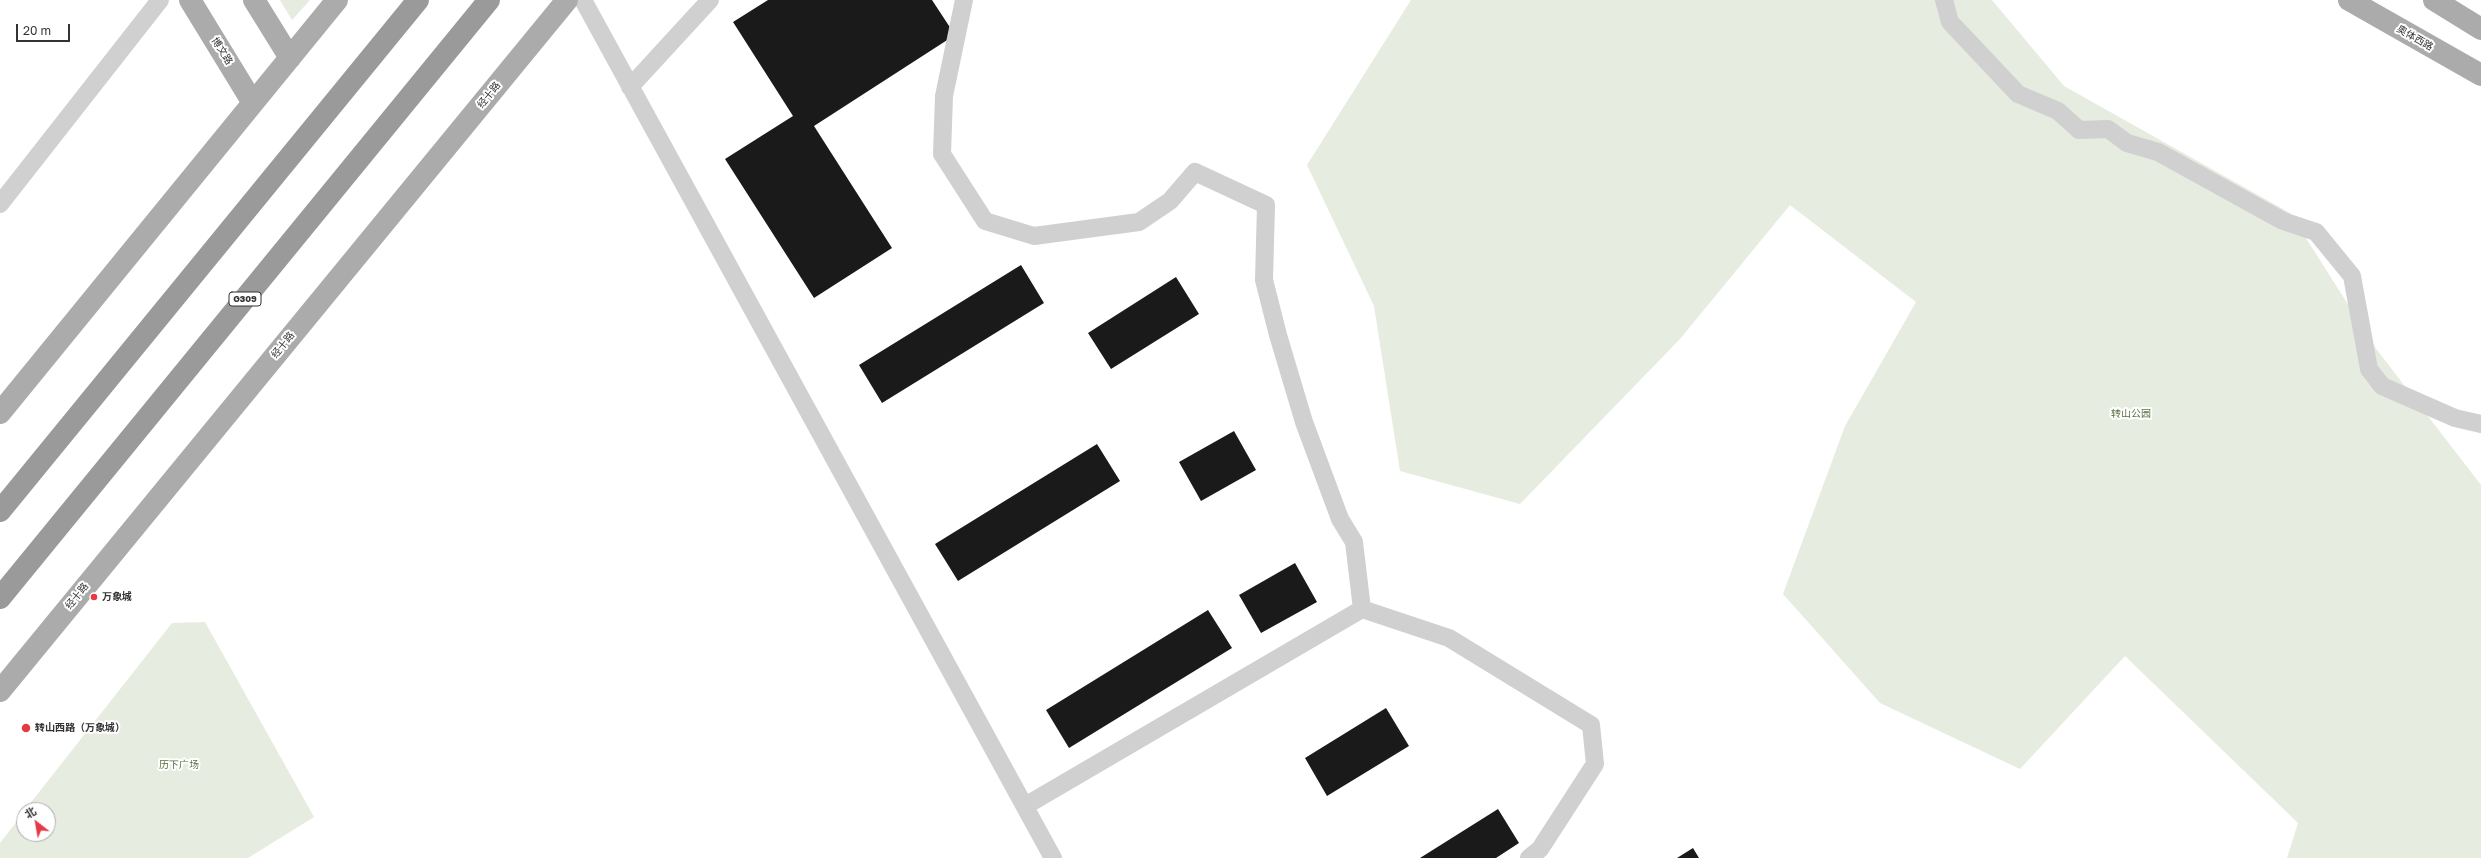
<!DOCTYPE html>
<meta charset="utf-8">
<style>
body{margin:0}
#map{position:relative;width:2481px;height:858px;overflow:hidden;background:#fff;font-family:"Golos Text","Noto Sans SC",sans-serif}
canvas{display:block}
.north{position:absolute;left:16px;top:802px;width:40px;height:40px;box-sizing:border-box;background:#fff;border:1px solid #adadad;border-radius:50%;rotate:329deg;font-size:11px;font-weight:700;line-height:16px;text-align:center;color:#333}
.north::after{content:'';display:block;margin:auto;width:14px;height:18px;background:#e63946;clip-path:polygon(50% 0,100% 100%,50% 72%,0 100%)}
.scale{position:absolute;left:16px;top:24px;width:54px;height:18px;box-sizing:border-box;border:2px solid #333;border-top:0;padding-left:5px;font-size:12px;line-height:14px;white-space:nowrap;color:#333;-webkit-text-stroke:3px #fff;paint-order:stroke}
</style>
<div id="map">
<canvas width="2481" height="858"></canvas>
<div class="north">北</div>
<div class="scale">20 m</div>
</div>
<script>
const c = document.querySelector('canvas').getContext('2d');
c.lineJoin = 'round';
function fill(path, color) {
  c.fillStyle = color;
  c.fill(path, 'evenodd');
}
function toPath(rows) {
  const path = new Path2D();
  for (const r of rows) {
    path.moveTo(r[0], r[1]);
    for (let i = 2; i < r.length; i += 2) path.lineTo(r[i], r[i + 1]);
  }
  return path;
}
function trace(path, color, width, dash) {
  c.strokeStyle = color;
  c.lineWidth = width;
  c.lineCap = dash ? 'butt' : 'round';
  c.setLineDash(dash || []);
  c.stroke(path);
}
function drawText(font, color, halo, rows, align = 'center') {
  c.font = font + ' "Golos Text","Noto Sans SC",sans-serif';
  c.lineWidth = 4;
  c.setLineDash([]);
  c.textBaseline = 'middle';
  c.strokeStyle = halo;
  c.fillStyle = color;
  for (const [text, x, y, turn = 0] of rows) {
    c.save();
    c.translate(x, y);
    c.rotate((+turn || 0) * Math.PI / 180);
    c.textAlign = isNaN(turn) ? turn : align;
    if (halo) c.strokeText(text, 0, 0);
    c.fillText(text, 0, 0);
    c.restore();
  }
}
const green = toPath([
 [280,0,310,0,292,20],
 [1411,0,1992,0,2064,86,2290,213,2377,350,2481,485,2481,858,2287,858,2298,823,2125,656,2020,769,1880,703,1783,594,1845,426,1916,302,1790,205,1680,339,1520,504,1400,471,1374,306,1307,165],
 [205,622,314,817,248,858,0,858,0,843,24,812,24,834,48,834,48,810,25,810,172,623]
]);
const building = toPath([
 [768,0,932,0,955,35,814,126,892,248,814,298,725,159,793,116,733,22],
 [1021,265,1044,303,882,403,859,365],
 [1176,277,1199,314,1111,369,1088,333],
 [1234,431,1256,470,1201,501,1179,462],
 [1097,444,1120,481,958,581,935,544],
 [1295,563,1317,602,1261,633,1239,595],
 [1208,610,1232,648,1069,748,1046,710],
 [1386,708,1409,746,1327,796,1305,758],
 [1498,809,1519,843,1496,858,1420,858],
 [1693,848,1699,858,1677,858]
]);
const minor = toPath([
 [583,0,1053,858],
 [964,0,944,96,942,154,985,221,1034,236,1139,222,1170,201,1195,172,1266,205,1264,280,1278,335,1304,422,1340,519,1354,542,1362,609,1449,638,1591,725,1595,764,1540,849,1529,858],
 [1944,0,1950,22,2018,94,2058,111,2079,130,2108,129,2127,143,2158,152,2283,221,2316,232,2352,276,2369,369,2382,386,2455,418,2481,424],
 [630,87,710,0],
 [0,204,160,0],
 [1025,806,1362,609]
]);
const major = toPath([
 [190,0,253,103],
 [254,0,290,58],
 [2349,0,2481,75],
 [2434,0,2481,29],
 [0,413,337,0],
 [0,691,567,0]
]);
const highway = toPath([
 [0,511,418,0],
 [0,598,489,0]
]);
const markers = [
 [94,597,4,"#e63946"],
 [26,728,5,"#e63946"]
];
const shields = [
 [245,299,32]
];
const shieldNames = [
 ["G309",245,299]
];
const streetNames = [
 ["奥体西路",2415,38,30],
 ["博文路",222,51,58],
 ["经十路",489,95,-51],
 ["经十路",283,345,-51],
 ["经十路",77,596,-51]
];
const parkNames = [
 ["转山公园",2131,414],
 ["历下广场",179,765]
];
const poiNames = [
 ["万象城",102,597],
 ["转山西路（万象城）",35,728]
];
fill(green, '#e6ecdf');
fill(building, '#1a1a1a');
trace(minor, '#d0d0d0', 18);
trace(major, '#ababab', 22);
trace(highway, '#9a9a9a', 22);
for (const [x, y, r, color] of markers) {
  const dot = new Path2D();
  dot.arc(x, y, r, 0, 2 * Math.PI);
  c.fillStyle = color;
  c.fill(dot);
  trace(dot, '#fff', 1.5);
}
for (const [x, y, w] of shields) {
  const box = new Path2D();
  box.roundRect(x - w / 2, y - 7, w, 14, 3);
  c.fillStyle = '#fff';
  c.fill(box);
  trace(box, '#333', 1);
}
drawText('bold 9px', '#333', null, shieldNames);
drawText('10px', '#333', '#fff', streetNames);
drawText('10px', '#56703f', '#fff', parkNames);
drawText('bold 10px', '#333', '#fff', poiNames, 'left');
</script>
